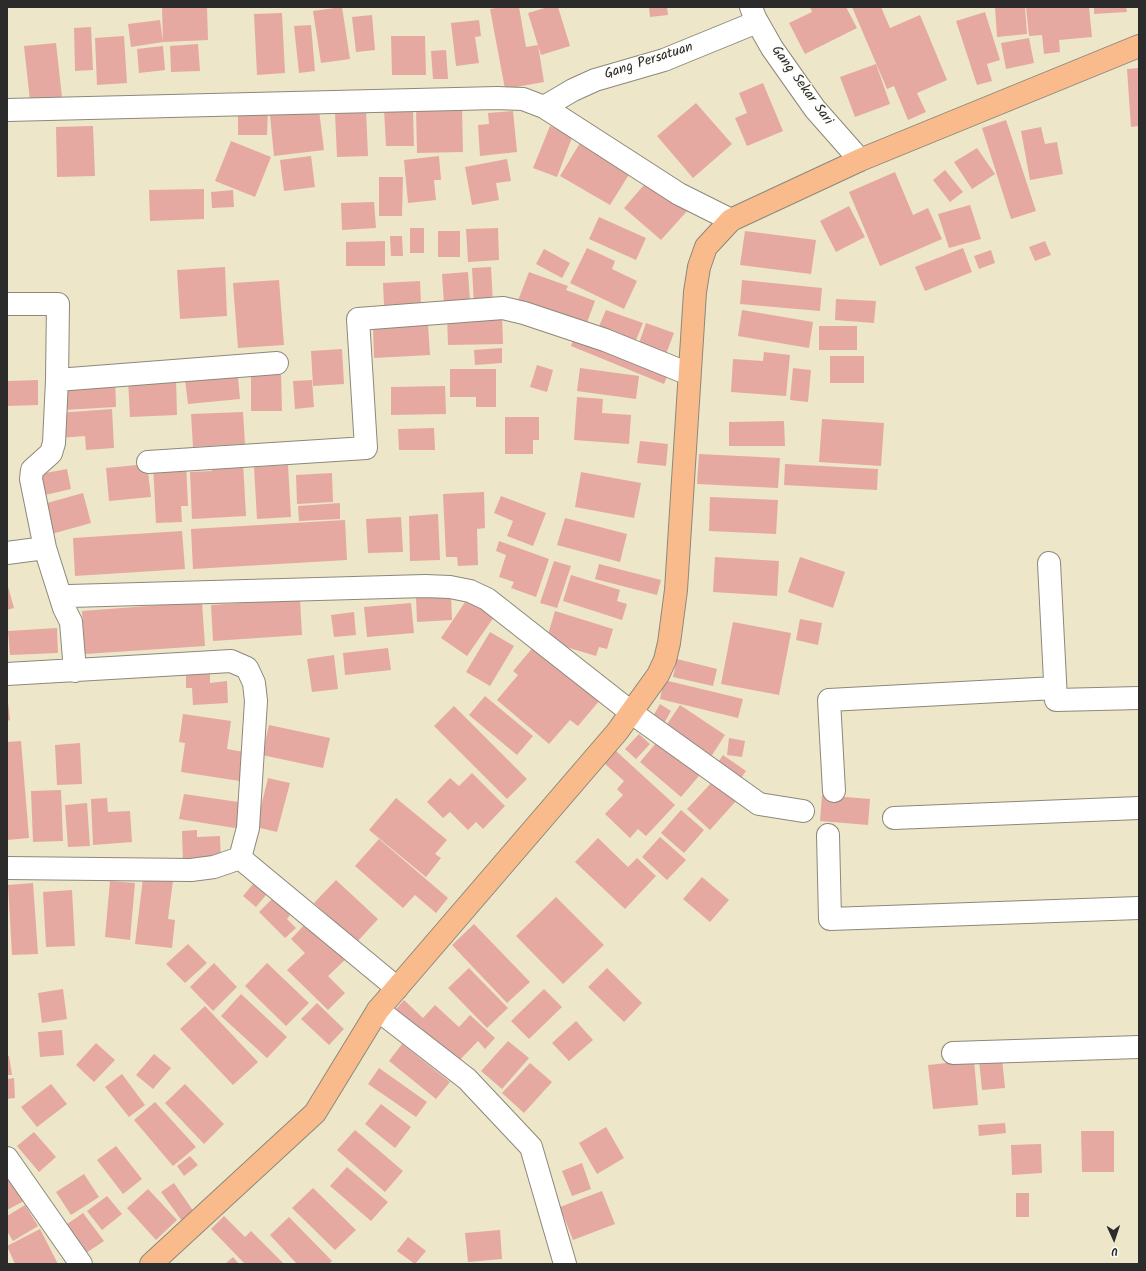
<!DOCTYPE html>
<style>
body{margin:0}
#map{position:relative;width:1146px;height:1271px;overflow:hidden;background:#ede6c9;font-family:Kalam,sans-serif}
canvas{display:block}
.frame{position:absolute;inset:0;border:8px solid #2b2b2b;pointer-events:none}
.north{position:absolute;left:1094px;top:1219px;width:40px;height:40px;-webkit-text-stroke:3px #fdfcf7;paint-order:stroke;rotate:177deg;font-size:11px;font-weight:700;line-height:16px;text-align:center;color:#2b2b2b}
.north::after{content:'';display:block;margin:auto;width:14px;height:18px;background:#2b2b2b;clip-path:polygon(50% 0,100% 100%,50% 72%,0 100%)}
</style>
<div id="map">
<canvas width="1146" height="1271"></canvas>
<div class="frame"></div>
<div class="north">U</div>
</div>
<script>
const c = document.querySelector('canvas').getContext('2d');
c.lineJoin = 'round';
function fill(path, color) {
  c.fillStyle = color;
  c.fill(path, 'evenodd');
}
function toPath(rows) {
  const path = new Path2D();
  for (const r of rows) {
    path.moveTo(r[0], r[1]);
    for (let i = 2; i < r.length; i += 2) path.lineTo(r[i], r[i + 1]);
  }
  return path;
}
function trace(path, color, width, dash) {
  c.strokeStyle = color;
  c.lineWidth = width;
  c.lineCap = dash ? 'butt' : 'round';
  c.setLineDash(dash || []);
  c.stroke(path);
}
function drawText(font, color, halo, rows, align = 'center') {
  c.font = font + ' Kalam,sans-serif';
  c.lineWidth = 3;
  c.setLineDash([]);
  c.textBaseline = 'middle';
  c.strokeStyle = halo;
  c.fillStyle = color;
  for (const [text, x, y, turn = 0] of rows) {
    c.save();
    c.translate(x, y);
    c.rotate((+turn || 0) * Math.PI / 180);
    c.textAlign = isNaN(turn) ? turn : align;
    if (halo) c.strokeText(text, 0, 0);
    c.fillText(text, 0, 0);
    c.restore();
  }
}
const building = toPath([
 [162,7,207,7,208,40,163,42],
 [342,7,350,59,321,63,313,11],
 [500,7,519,7,526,47,538,45,544,82,505,89,490,9],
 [548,7,558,7,570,46,541,55,528,13],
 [649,7,667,7,668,15,650,17],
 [810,7,846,7,857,28,805,54,789,23,812,12],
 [852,7,881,7,890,28,920,15,947,80,917,93,926,112,908,120,894,86,887,89],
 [995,7,1025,7,1027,34,997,37],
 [1026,7,1089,7,1092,37,1059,40,1060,52,1044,54,1042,35,1029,36],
 [1094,7,1126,7,1127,12,1094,14],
 [985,12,1000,60,987,64,992,81,977,85,956,21],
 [282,13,285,73,257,75,254,14],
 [372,15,375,50,356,52,352,17],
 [160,20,163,42,131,47,128,24],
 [479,20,481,36,475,37,479,63,456,66,451,23],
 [311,25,315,71,299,73,294,26],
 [91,27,93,70,75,71,74,28],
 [124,36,127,83,97,85,95,38],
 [391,36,425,36,426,75,392,75],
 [1029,38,1034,63,1006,69,1001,43],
 [56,43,62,97,30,101,24,46],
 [198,44,200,71,171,72,170,46],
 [163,46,165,70,139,73,137,49],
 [446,50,448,79,433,79,431,51],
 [876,64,890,104,855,117,840,77],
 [1139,68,1139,126,1131,127,1127,69],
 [763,83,783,131,747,146,735,118,747,113,739,93],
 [696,103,732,144,693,178,657,136],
 [462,106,463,152,417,153,416,108],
 [384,109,413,109,414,146,386,146],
 [238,110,268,110,267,135,238,135],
 [319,110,324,150,274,156,270,115],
 [366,110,368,156,337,157,335,112],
 [513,111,517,152,480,156,478,125,489,124,488,113],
 [1006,120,1036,211,1011,219,982,128],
 [93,126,95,176,57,177,56,127],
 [550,126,573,135,557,177,533,168],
 [1041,127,1045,144,1057,142,1063,174,1030,180,1021,131],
 [583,138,633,168,610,205,560,176],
 [231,141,271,157,255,197,215,181],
 [977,148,995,174,972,189,954,162],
 [311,156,315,187,284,191,280,160],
 [439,156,441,180,434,180,436,200,408,203,404,160],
 [507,159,511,181,496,183,499,200,472,205,465,167],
 [945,170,963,192,950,202,933,180],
 [895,172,913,215,928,208,942,239,880,266,849,192],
 [379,177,403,177,402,216,379,216],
 [650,178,688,210,661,240,624,208],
 [204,189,204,219,150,221,149,190],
 [233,190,234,207,212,208,211,192],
 [374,202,376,228,342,230,341,203],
 [970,205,981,239,949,248,938,214],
 [849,206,865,237,836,252,820,221],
 [599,217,646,238,636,260,589,239],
 [410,228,424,228,424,253,410,253],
 [498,228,499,260,468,262,466,229],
 [438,231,460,231,460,257,438,257],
 [745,231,816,240,811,274,740,265],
 [390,236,402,236,403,256,391,256],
 [385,241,385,266,346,266,346,242],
 [1045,241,1051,255,1035,261,1029,247],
 [587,248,615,261,612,269,637,281,624,309,570,283],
 [963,248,972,272,925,291,915,267],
 [544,249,570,263,562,278,536,264],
 [991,250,995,263,979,269,974,256],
 [225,267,227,316,180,319,177,270],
 [491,267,493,304,474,305,472,268],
 [468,272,470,302,444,303,442,274],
 [529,272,568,286,566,290,595,301,585,328,517,303],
 [279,280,284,345,238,348,233,283],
 [742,280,822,288,820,311,740,304],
 [420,281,421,304,384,305,383,283],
 [836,299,876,301,874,323,835,320],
 [606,310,643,323,634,345,597,331],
 [742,310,813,322,809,348,738,336],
 [502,314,503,344,448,345,447,315],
 [646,323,674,333,666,354,639,343],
 [428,324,430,355,374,358,373,326],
 [819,326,857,326,857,350,819,350],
 [576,333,669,372,664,384,571,346],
 [502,348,502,363,475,365,474,350],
 [342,349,344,384,313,386,311,351],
 [764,352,790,355,786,396,731,392,733,359,763,361],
 [830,356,864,356,864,383,830,383],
 [537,365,553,370,547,392,530,387],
 [237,367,240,399,188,404,184,372],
 [580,368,639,376,636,399,577,391],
 [793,368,811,370,808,402,790,400],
 [450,369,496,369,496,407,476,407,476,397,450,397],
 [251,371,281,371,282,411,251,411],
 [176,378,177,415,130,417,128,380],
 [115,379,116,407,64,410,62,382],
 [38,380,38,405,7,406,7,381],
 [312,380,314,407,295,409,293,381],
 [445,386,446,414,391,415,391,387],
 [577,397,603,399,602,413,631,415,629,444,574,440],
 [112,409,114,448,86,450,85,436,59,438,58,413],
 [243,412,245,444,193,447,191,414],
 [505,417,539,417,539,440,533,440,533,454,505,454],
 [822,419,884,423,881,466,819,462],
 [784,421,785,446,729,446,729,422],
 [434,428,435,450,399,450,398,429],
 [640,441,668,444,666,466,637,463],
 [699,454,780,458,778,488,697,484],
 [243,462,246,516,192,519,190,472,212,471,211,463],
 [186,463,188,506,181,506,182,522,156,523,153,464],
 [147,464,151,497,109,501,106,468],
 [785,464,878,469,877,490,784,485],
 [288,465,291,517,257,519,254,467],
 [67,469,71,489,45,495,40,474],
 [581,472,641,483,634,518,575,507],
 [332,473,333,502,297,504,296,475],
 [484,492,485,528,477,529,478,565,458,566,457,557,446,557,443,494],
 [83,493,91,523,48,535,40,505],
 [501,496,546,513,533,546,507,536,513,521,494,513],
 [710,497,778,500,776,534,709,531],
 [340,503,340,519,299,521,298,506],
 [438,514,440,560,410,561,409,516],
 [401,517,403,552,368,553,366,519],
 [565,518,627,534,620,562,557,545],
 [345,520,347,560,193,569,191,529],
 [182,531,185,569,75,576,73,538],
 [499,541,549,559,536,597,511,588,514,582,499,577,506,555,496,551],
 [715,557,779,561,777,596,713,592],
 [800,557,845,572,833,608,788,592],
 [554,561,571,566,557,608,540,603],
 [599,564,661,580,657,595,595,579],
 [571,575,620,590,617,601,627,604,622,620,563,601],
 [7,583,14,608,7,610],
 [451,595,452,620,417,622,416,597],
 [300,599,302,635,213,641,211,605],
 [467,599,494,617,467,656,441,638],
 [202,602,205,646,85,654,82,611],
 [411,603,414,633,367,637,364,607],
 [555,611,613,629,607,649,599,647,596,656,546,641],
 [354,612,356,635,334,637,331,615],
 [800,619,822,623,818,645,796,640],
 [733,622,791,633,779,695,721,684],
 [57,628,58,653,10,655,8,631],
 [490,632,514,646,490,686,466,672],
 [535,645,600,700,578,726,570,720,549,744,497,700,518,675,513,671],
 [388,648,391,670,345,675,343,653],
 [334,655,338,689,312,692,307,659],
 [677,659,717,669,713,686,673,677],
 [210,666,210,683,227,681,228,703,193,705,192,688,186,688,186,667],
 [664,680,743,699,738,718,660,699],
 [7,693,10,720,7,721],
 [485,696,533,736,517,755,469,715],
 [660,704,671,711,663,725,652,718],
 [680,705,725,735,707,763,661,733],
 [454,706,527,779,507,799,434,726],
 [183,714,231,721,227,749,244,752,240,781,181,772,185,743,179,742],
 [269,725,330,738,323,768,262,755],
 [639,734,650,744,636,759,625,749],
 [662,736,704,770,681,797,640,762],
 [729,738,745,741,742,757,727,755],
 [21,741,29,838,7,840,7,742],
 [80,743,82,784,57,785,55,745],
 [616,751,675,805,646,836,638,829,630,838,605,814,623,795,617,789,624,781,604,763],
 [723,755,746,771,730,793,716,783,736,801,710,830,687,809,713,781,708,777],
 [472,773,505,806,483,829,476,822,468,830,450,812,443,818,427,802,450,778,459,786],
 [268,778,290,783,277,832,256,827],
 [61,790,63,841,33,842,31,791],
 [184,794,245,803,241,829,179,819],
 [822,795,870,799,868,825,820,821],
 [107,798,108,812,130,811,132,842,93,845,91,799],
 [396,798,447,840,435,854,441,858,426,877,369,830],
 [87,803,90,846,68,847,65,805],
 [681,810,704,830,684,853,661,833],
 [197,830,197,837,220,836,221,863,183,864,182,831],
 [660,837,686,860,667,880,642,857],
 [598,838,628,867,637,858,656,876,625,909,575,862],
 [379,839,448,898,436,913,415,895,403,908,355,866],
 [702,877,729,900,710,922,683,899],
 [143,878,173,881,168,919,175,920,172,948,135,944],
 [336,880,378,919,357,942,314,903],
 [110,881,135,883,130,940,105,937],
 [33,883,38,954,12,955,8,885],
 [253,884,266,895,256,907,243,896],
 [72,890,75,946,46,947,43,892],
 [556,897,604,945,563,984,516,936],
 [273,898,290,915,287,919,296,928,285,938,259,912],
 [309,920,347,958,328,976,345,993,328,1010,287,970,305,953,291,939],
 [474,924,530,982,507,1003,452,945],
 [188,944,207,963,185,983,166,964],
 [214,963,237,987,213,1011,190,987],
 [267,963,309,1003,286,1026,245,986],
 [469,968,508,1008,487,1028,448,988],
 [607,968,642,1003,624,1022,588,987],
 [63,989,67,1019,42,1023,38,993],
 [544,989,562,1007,529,1039,511,1021],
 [241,994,287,1037,267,1058,221,1016],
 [404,1000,423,1018,435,1005,459,1027,470,1015,495,1038,485,1049,478,1041,455,1065,396,1009],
 [317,1003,344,1029,329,1045,301,1019],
 [205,1006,258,1062,233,1085,180,1029],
 [576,1021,593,1040,569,1061,552,1043],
 [62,1030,64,1055,40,1057,38,1032],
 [508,1041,529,1058,502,1089,481,1071],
 [96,1043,115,1060,94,1082,76,1065],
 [402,1044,450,1082,436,1099,389,1061],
 [154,1054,171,1068,153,1089,136,1075],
 [7,1056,9,1056,12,1075,7,1075],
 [1002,1058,1005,1088,982,1090,979,1060],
 [974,1060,978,1105,933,1109,928,1065],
 [530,1063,552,1082,524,1113,502,1093],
 [379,1068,427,1102,416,1117,368,1084],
 [122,1074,145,1105,129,1117,105,1087],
 [14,1078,15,1098,7,1099,7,1079],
 [51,1084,67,1104,37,1127,21,1107],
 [185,1084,224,1124,204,1144,165,1103],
 [155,1102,196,1147,173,1166,134,1120],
 [381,1104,411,1127,395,1148,365,1124],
 [1005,1123,1006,1133,979,1136,978,1125],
 [606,1127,624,1158,597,1174,579,1143],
 [355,1130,403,1171,385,1192,337,1150],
 [1081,1131,1114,1131,1114,1172,1082,1172],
 [34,1132,56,1157,39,1172,17,1146],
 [1041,1144,1042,1173,1012,1175,1011,1145],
 [116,1146,142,1179,123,1194,97,1160],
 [190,1156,198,1165,184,1176,177,1166],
 [582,1163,591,1189,572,1196,562,1171],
 [347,1167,388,1202,371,1221,330,1186],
 [84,1174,99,1197,71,1215,56,1192],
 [10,1176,24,1201,7,1210,7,1178],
 [174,1183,194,1212,182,1221,161,1192],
 [313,1188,356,1230,335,1250,292,1208],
 [148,1189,177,1220,156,1240,127,1208],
 [602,1191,615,1224,573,1240,560,1207],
 [1016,1193,1029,1193,1029,1217,1016,1217],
 [107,1196,122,1214,102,1230,87,1211],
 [25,1205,38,1226,13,1241,7,1231,7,1216],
 [83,1213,104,1241,83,1255,63,1227],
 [224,1216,245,1237,251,1231,284,1264,245,1264,211,1229],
 [289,1217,332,1261,329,1264,297,1264,270,1235],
 [40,1229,58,1264,15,1264,7,1246],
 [500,1230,502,1259,468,1262,465,1233],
 [408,1237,426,1251,415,1264,397,1251],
 [233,1257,239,1264,225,1264]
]);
const minor = toPath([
 [751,7,755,18,772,48,815,109,860,160],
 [544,107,573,90,595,80,664,60,757,22],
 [7,110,497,98,523,99,544,107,679,194,731,220],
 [7,304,58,304,57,380],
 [148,462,366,448,358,319,503,308,524,313,605,340,689,374],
 [7,553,45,548],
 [1049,563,1056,700,1139,698],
 [69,596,425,586,450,587,470,591,487,599,632,713,759,804,803,811],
 [75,671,71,622,64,608,45,548,31,479,32,470,51,453,54,443,57,380,277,363],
 [7,674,231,661,247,668,254,683,256,701,248,828,240,858],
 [834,791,829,700,1055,688],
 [894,818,1139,808],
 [828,835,830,919,1139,908],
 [240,858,397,988],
 [7,868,191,870,214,867,240,858],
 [378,1010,467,1079,531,1147,565,1264],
 [953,1053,1139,1047],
 [7,1158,81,1264]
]);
const major = toPath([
 [151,1264,315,1113,378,1010,617,732,658,675,665,660,669,643,676,590,695,292,699,267,706,247,731,220,860,160,1139,46]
]);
const streetNames = [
 ["Gang Persatuan",649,62,-18],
 ["Gang Sekar Sari",801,86,54]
];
fill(building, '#e6a9a1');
trace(minor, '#8c887a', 24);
trace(major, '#8c887a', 24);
trace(minor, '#fff', 22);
trace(major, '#fabb8c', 22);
drawText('14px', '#2b2b2b', '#fdfcf7', streetNames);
</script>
